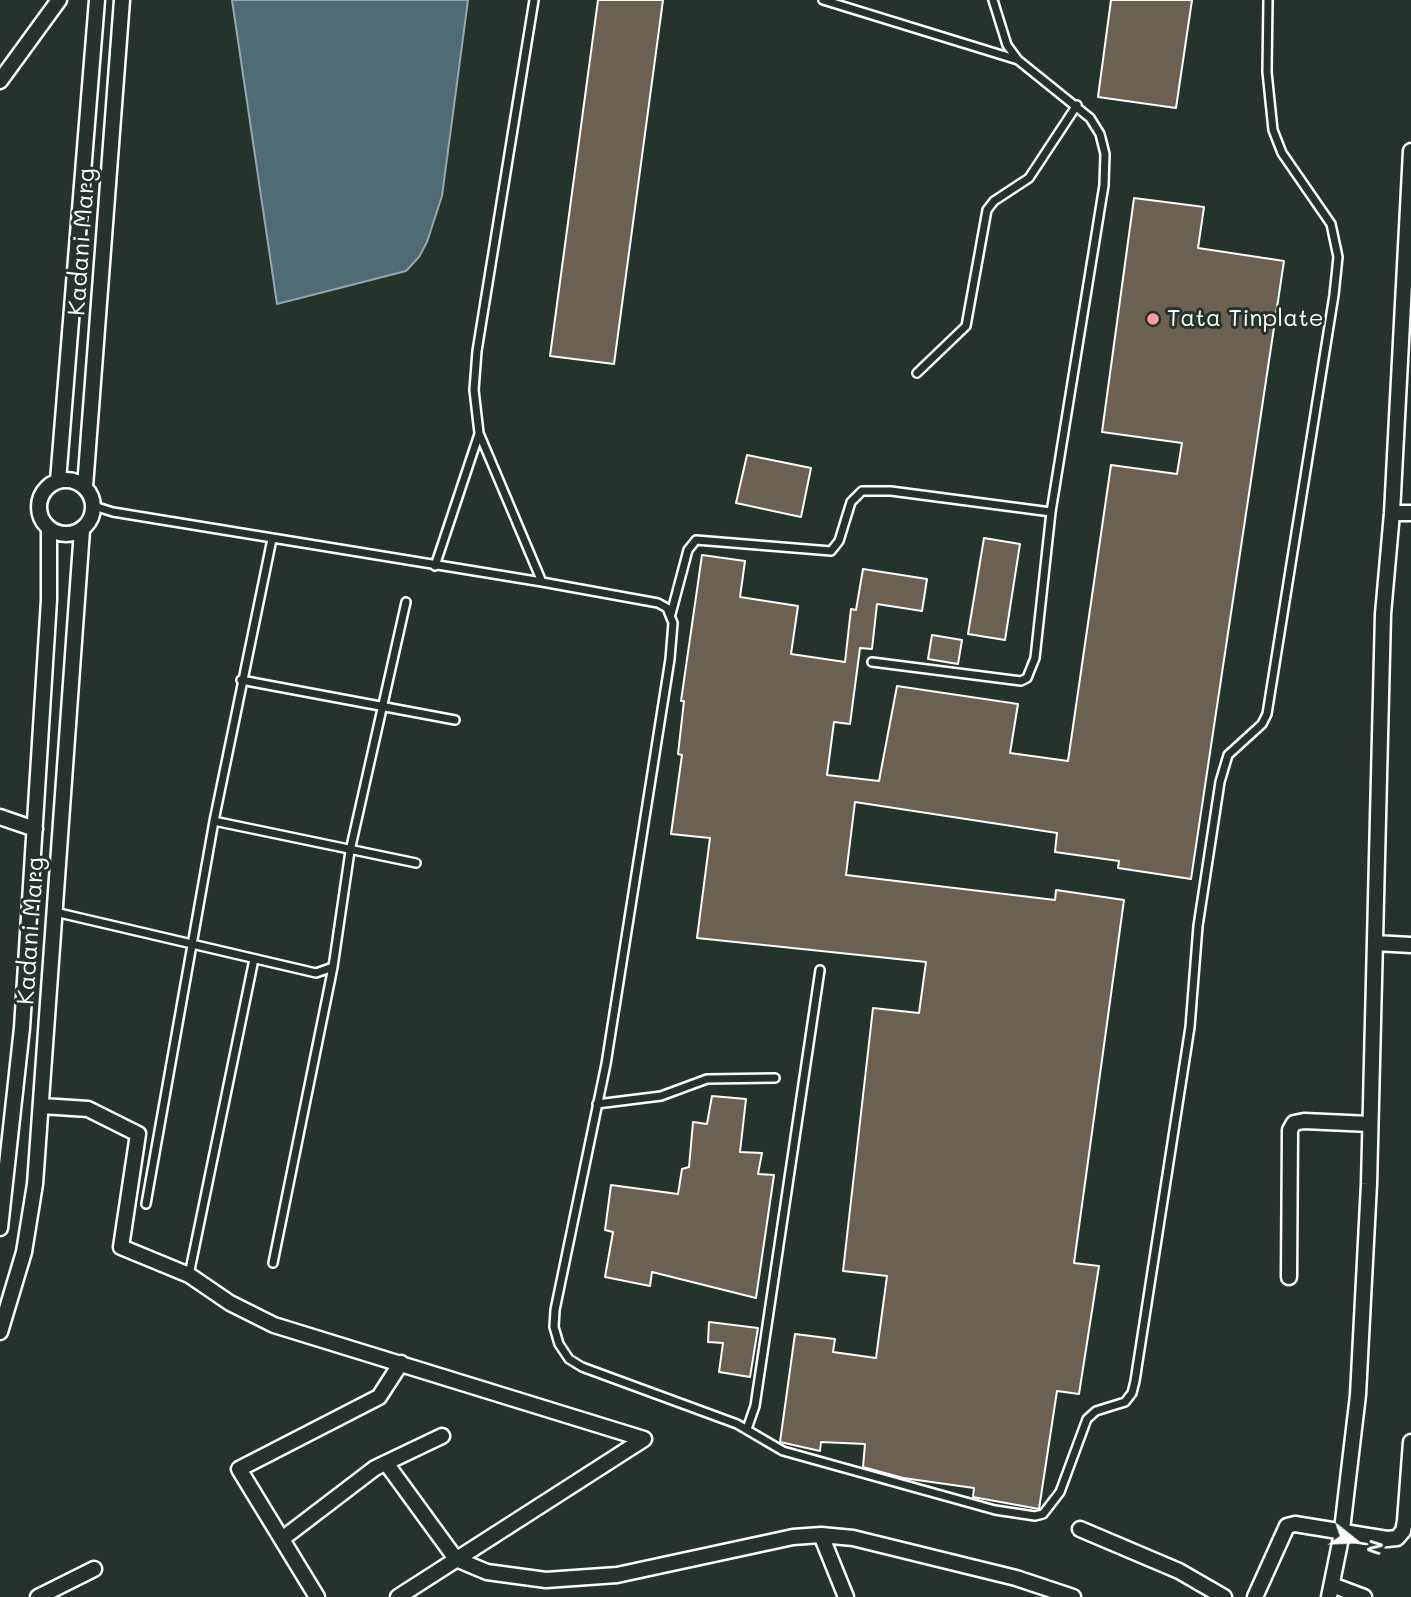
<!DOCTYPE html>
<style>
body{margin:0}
#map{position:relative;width:1411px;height:1597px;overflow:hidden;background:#26332d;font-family:Mali,sans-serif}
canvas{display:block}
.north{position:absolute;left:1320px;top:1506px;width:70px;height:70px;-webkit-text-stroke:5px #26332d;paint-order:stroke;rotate:108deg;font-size:19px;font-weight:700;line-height:28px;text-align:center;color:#fff}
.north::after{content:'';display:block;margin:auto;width:24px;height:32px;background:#fff;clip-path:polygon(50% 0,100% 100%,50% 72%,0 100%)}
</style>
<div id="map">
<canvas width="1411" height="1597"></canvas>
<div class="north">N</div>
</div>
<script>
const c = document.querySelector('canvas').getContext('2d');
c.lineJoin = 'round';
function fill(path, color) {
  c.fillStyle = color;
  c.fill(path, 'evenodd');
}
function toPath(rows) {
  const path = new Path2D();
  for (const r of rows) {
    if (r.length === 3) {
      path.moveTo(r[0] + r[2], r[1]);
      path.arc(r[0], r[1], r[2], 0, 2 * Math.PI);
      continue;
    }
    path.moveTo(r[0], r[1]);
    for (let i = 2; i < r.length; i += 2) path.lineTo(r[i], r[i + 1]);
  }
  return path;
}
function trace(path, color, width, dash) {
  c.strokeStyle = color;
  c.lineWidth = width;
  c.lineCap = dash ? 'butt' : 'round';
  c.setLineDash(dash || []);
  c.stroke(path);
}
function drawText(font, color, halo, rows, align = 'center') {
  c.font = font + ' Mali,sans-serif';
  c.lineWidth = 6;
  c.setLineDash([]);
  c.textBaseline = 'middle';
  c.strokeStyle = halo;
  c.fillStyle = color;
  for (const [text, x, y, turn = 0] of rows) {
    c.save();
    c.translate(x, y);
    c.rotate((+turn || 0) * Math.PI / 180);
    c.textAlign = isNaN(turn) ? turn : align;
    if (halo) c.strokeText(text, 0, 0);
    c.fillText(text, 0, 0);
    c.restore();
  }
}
const water = toPath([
 [232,0,468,0,442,196,427,242,419,257,406,271,277,304,232,0]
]);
const building = toPath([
 [598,0,663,0,614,364,550,356,598,0],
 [1111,0,1192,0,1176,108,1098,97,1111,0],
 [1134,198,1204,207,1198,248,1284,261,1191,879,1118,868,1119,861,1055,852,1057,833,855,802,846,875,1055,900,1056,890,1124,900,1074,1263,1099,1266,1079,1394,1057,1391,1039,1509,973,1497,974,1488,903,1478,863,1467,865,1444,821,1442,820,1451,780,1442,795,1334,835,1339,833,1352,876,1358,887,1276,843,1271,873,1008,919,1013,926,962,697,938,710,838,671,834,682,755,678,754,684,701,681,701,702,555,745,561,740,597,798,606,791,654,845,662,851,609,856,610,863,569,927,579,922,611,877,604,872,649,860,648,850,724,834,722,827,775,879,781,897,686,1018,704,1010,753,1068,761,1111,465,1177,474,1182,443,1102,432,1134,198],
 [747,455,811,468,801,517,736,503,747,455],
 [984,538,1020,544,1005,640,968,634,984,538],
 [932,635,962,640,958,664,928,659,932,635],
 [712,1096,746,1099,740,1152,762,1153,758,1174,774,1175,756,1298,652,1272,650,1286,605,1277,613,1232,605,1230,611,1185,678,1194,682,1169,689,1167,693,1122,707,1124,712,1096],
 [709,1322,758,1328,750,1377,719,1372,723,1343,708,1342,709,1322]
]);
const lane = toPath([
 [534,0,477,351,474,390,479,433,542,582],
 [823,0,1018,60],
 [917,373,966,326,987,210,994,201,1029,178,1077,105],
 [94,506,113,512,542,582,658,603,667,608,673,623,670,659,606,1064,555,1310,554,1327,559,1344,569,1359,582,1367,737,1424,783,1451,995,1510,1035,1516,1043,1514,1060,1492,1087,1419,1096,1411,1125,1402,1132,1393,1135,1381,1190,1027,1198,926,1220,782,1228,755,1262,724,1267,714,1334,295,1338,257,1331,224,1282,153,1273,130,1267,72,1268,0],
 [435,566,479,434],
 [671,614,688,550,696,540,831,551,839,541,851,502,862,491,891,491,1051,512],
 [872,662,1021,681,1027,678,1035,658,1051,512,1104,185,1105,154,1100,134,1090,118,1018,60,1007,45,993,0],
 [241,680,455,720],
 [214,821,416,863],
 [55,912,316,973,333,967,350,851,406,602],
 [597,1104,661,1096,707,1079,775,1078],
 [146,1204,214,821,272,539],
 [273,1263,333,967],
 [189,1275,254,959],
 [747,1429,755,1406,820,970]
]);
const street = toPath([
 [0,81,59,0],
 [66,507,27],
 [58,481,97,0],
 [85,487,122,0],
 [1392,513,1411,513],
 [0,817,35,829],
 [1375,943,1411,945],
 [42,1106,88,1109,138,1134,121,1247,189,1275,230,1303,274,1325,644,1439],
 [0,1228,22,1028,49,600,49,529],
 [1289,1277,1290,1130,1294,1123,1304,1121,1370,1124],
 [0,1332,24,1252,35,1184,82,530],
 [386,1463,456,1559,487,1572,546,1580,617,1575,793,1537,821,1535,853,1538,1016,1578,1073,1597],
 [1080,1529,1179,1571,1224,1597],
 [821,1535,846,1597],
 [282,1539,375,1468,442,1436],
 [1332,1585,1364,1597],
 [38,1597,94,1569],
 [317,1597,239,1469,379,1397,401,1363],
 [398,1597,644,1439],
 [1255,1597,1287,1526,1295,1524,1387,1539,1397,1538,1403,1531,1405,1521,1411,1442],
 [1329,1597,1341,1538,1358,1395,1369,1184,1383,614,1392,513,1411,151]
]);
const markers = [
 [1153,319,7,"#ff9aa2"]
];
const streetNames = [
 ["Kadani Marg",82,242,-86],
 ["Kadani Marg",31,931,-86]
];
const poiNames = [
 ["Tata Tinplate",1167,319]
];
fill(water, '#4f6c75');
trace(water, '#95a7ac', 2);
fill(building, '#6a6153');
trace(building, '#fff', 2);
trace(lane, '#fff', 12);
trace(street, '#fff', 19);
trace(lane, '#26332d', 7);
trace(street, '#26332d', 14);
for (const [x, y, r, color] of markers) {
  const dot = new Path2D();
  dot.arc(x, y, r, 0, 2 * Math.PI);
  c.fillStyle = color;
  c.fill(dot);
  trace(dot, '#26332d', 2.5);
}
drawText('24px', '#fff', '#26332d', streetNames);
drawText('24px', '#fff', '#26332d', poiNames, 'left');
</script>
